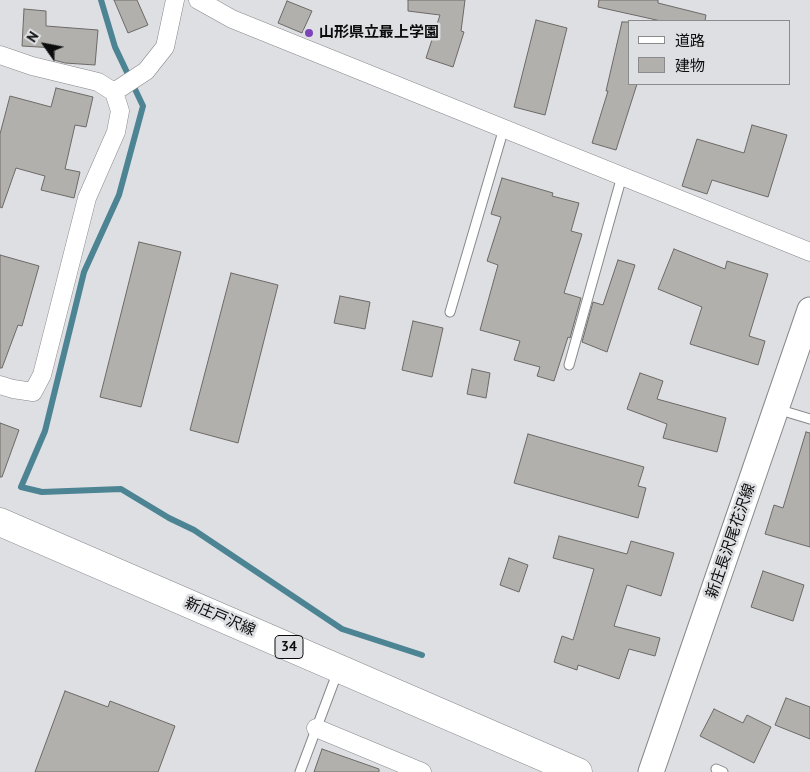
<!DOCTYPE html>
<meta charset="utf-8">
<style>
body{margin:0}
#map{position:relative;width:810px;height:772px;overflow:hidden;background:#dedfe3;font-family:"PT Sans","Noto Sans JP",sans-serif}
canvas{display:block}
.legend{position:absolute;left:628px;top:20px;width:162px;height:65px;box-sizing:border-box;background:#dedfe3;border:1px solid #8a8b8d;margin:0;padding:6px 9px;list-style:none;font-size:15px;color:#0c0c0d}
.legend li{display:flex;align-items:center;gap:10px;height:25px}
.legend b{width:25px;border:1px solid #8a8b8d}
.north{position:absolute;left:20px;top:20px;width:50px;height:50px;-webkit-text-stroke:4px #dedfe3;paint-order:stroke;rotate:303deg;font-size:14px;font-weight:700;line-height:20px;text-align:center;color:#0c0c0d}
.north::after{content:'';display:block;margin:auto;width:18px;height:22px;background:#0c0c0d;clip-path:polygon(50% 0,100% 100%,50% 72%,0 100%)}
</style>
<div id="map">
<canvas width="810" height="772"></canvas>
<ul class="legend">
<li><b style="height:6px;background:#fff"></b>道路</li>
<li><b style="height:14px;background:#b2b0ad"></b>建物</li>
</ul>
<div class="north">N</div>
</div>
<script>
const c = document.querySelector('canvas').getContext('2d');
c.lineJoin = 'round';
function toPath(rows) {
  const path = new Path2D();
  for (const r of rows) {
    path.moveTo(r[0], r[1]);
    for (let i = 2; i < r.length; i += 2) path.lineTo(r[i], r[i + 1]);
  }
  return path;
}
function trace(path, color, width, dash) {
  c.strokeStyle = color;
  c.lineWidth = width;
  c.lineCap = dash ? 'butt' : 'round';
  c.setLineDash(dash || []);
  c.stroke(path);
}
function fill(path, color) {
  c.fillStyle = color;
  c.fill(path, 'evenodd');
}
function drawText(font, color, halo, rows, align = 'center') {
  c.font = font + ' "PT Sans","Noto Sans JP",sans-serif';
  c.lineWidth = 5;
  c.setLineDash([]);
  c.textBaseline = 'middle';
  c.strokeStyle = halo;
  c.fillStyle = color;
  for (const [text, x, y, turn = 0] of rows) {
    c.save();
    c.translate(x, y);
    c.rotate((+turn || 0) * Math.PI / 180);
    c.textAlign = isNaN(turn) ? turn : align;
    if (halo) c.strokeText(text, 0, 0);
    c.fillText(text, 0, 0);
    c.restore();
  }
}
const stream = toPath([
 [101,0,115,47,143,106,119,195,84,272,45,431,21,487,42,492,121,489,169,518,194,530,342,629,422,655]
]);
const building = toPath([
 [114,0,137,0,148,25,128,33,114,0],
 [408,0,465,0,461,31,464,32,453,67,426,58,440,15,408,11,408,0],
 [599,0,658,0,658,3,706,15,705,21,661,21,598,7,599,0],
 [287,1,312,11,302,33,278,23,287,1],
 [24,9,46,11,46,26,98,30,95,65,65,63,54,60,55,48,22,46,24,9],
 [536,20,567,28,545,115,514,107,536,20],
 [622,22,629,22,629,84,637,84,616,150,592,143,608,91,606,91,622,22],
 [56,88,93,97,86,127,75,125,65,169,80,172,74,198,41,190,45,176,16,168,2,208,0,207,0,134,10,96,51,107,56,88],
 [752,125,787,135,768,197,712,180,707,194,682,186,697,139,744,153,752,125],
 [502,178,553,193,552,196,579,203,571,231,582,234,564,293,581,298,570,338,568,337,554,381,537,376,540,367,514,360,520,341,480,330,498,265,487,261,501,217,491,214,502,178],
 [139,242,181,252,141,407,100,397,139,242],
 [674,249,725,269,727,261,768,274,749,336,765,341,758,365,690,344,702,307,658,289,674,249],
 [0,255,39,266,22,326,18,325,2,368,0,368,0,255],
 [618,260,635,265,607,352,582,342,593,302,603,305,618,260],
 [231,273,278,285,238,443,190,430,231,273],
 [340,296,370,302,365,329,334,323,340,296],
 [413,321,443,328,432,377,402,370,413,321],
 [472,369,490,373,486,398,467,394,472,369],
 [640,373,663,381,657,399,726,418,717,452,663,438,667,424,627,409,640,373],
 [0,423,19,430,2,477,0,477,0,423],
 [806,432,810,433,810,547,765,534,774,505,783,508,806,432],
 [528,434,644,467,638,486,646,488,638,518,514,483,528,434],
 [559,536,627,554,631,541,674,553,661,596,627,585,614,626,660,638,655,656,629,649,619,679,578,665,577,670,554,662,562,636,573,640,594,569,553,558,559,536],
 [509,558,528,565,519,592,500,585,509,558],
 [763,571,804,585,793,621,751,607,763,571],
 [65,691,108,707,110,701,175,726,158,772,35,772,65,691],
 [786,698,810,707,810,739,775,725,786,698],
 [714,709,743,723,747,715,771,727,754,763,700,736,714,709],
 [322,749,379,769,379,772,314,772,322,749]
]);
const service = toPath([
 [450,312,504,128],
 [569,365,622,176],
 [777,409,810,419],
 [716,769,723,772],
 [300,772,338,671]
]);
const minor = toPath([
 [198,0,232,19,810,252],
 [0,55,32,66,98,82,114,92,120,111,116,132,87,198,42,375,33,392,13,389,0,385],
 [114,92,146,71,165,47,175,0],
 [316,728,422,772]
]);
const secondary = toPath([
 [651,772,810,310]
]);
const primary = toPath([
 [0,522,578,772]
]);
const markers = [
 [309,33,5,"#7b44ba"]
];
const shields = [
 [289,647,28]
];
const shieldNames = [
 ["34",289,647]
];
const poiNames = [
 ["山形県立最上学園",319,33]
];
const streetNames = [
 ["新庄長沢尾花沢線",731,541,-71],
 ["新庄戸沢線",220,617,23]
];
trace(stream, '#4c8494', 6);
fill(building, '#b2b0ad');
trace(building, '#6c6967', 1);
trace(service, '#87888b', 11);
trace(minor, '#87888b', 19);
trace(secondary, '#87888b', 27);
trace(primary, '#87888b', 29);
trace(service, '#fff', 9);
trace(minor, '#fff', 18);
trace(secondary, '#fff', 25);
trace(primary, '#fff', 28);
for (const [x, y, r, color] of markers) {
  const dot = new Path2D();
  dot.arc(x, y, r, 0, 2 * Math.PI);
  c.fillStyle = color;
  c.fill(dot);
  trace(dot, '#dedfe3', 2);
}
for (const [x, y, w] of shields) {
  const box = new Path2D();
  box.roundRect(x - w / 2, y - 11.5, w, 23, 4);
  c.fillStyle = '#dedfe3';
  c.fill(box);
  trace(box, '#0c0c0d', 1);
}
drawText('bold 14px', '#0c0c0d', null, shieldNames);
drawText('bold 15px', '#0c0c0d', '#dedfe3', poiNames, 'left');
drawText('15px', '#0c0c0d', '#dedfe3', streetNames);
</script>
